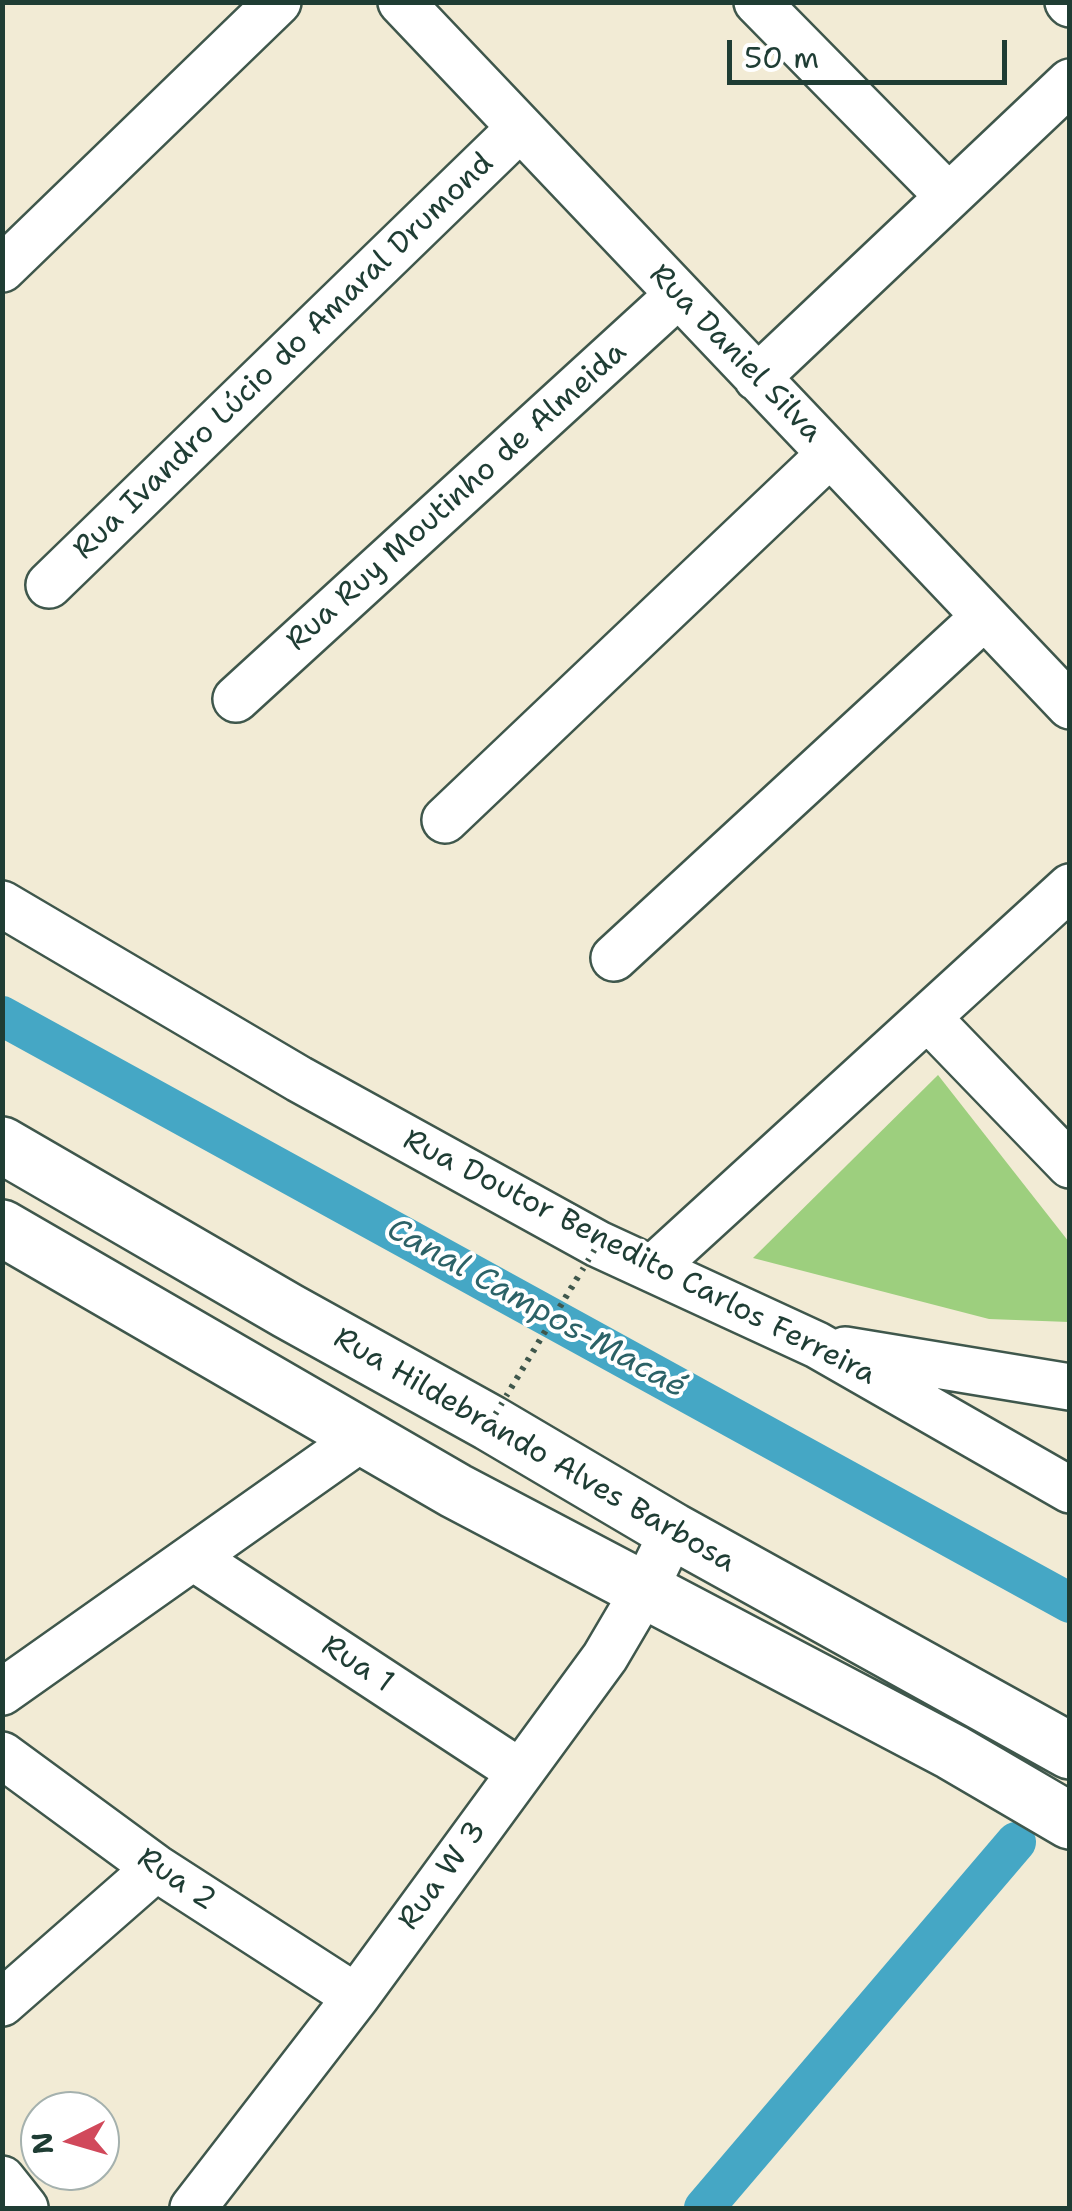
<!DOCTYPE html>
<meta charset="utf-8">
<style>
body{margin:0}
#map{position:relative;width:1072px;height:2211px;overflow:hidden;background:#f2ebd5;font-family:"Shantell Sans",sans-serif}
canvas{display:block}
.frame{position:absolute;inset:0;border:5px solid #1f3d34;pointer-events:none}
.north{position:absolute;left:20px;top:2091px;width:100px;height:100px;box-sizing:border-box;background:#fff;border:2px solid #a5b1ae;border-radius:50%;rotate:265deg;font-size:28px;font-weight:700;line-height:40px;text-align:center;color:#1f3d34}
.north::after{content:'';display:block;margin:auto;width:35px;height:45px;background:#d1495b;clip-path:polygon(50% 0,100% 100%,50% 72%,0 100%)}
.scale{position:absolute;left:727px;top:40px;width:280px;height:45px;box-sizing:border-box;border:5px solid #1f3d34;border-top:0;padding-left:12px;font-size:30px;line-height:35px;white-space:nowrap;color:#1f3d34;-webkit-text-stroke:8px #fff;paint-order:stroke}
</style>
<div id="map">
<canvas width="1072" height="2211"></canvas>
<div class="frame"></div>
<div class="north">N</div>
<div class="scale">50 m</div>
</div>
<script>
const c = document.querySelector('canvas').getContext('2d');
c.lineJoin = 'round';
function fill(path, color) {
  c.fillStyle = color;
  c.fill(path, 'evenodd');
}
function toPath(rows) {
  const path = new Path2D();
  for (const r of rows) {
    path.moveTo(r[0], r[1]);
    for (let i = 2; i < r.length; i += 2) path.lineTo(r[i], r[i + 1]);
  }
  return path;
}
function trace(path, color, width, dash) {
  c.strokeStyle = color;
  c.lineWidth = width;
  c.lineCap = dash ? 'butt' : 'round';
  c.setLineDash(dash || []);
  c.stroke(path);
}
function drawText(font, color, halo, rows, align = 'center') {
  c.font = font + ' "Shantell Sans",sans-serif';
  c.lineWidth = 8;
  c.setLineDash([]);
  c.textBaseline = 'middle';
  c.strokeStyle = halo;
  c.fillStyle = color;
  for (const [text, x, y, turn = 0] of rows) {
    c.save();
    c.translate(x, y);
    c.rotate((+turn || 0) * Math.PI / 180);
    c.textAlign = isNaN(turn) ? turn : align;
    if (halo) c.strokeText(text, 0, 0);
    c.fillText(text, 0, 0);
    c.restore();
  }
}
const green = toPath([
 [938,1075,1069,1242,1069,1322,989,1319,753,1258]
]);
const canal = toPath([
 [2,1016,1070,1603],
 [704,2208,1016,1842]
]);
const path = toPath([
 [511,1388,577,1278]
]);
const minor = toPath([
 [401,2,1070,706],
 [757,2,948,196],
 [1068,2,1070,4],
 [2,269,278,2],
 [757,378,1070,82],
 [49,585,520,128],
 [236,699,678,295],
 [445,820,830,454],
 [2,904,299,1079,598,1244,817,1345,1070,1490],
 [614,958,984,617],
 [929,1019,1070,1165],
 [653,1268,1070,887],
 [845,1350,1070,1387],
 [194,1558,520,1772],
 [2,1692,363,1437],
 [2,1755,156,1868,356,1997],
 [2,2003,156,1868],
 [2,2179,25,2208],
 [193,2208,356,1997,605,1657,645,1589,673,1531]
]);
const major = toPath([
 [2,1145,288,1311,490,1423,673,1531,1070,1751],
 [2,1228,456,1491,952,1752,1070,1821]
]);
const pathBridge = toPath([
 [490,1423,598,1244]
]);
const streetNames = [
 ["Rua Daniel Silva",735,354,46],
 ["Rua Ivandro Lúcio do Amaral Drumond",284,357,-44],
 ["Rua Ruy Moutinho de Almeida",457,497,-42],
 ["Rua Doutor Benedito Carlos Ferreira",639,1258,27],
 ["Rua Hildebrando Alves Barbosa",534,1451,30],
 ["Rua 1",357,1665,33],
 ["Rua W 3",443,1876,-54],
 ["Rua 2",176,1880,34]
];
const waterNames = [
 ["Canal Campos-Macaé",536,1309,29]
];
fill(green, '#9dcf7e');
trace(canal, '#45a7c5', 40);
trace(minor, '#3f574c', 50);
trace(major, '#3f574c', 60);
trace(path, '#3f574c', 6, [2.5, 8]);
trace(minor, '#fff', 45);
trace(major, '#fff', 55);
trace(pathBridge, '#3f574c', 6, [2.5, 8]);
drawText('30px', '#1f3d34', '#fff', streetNames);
drawText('italic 32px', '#2c6267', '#fff', waterNames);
</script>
